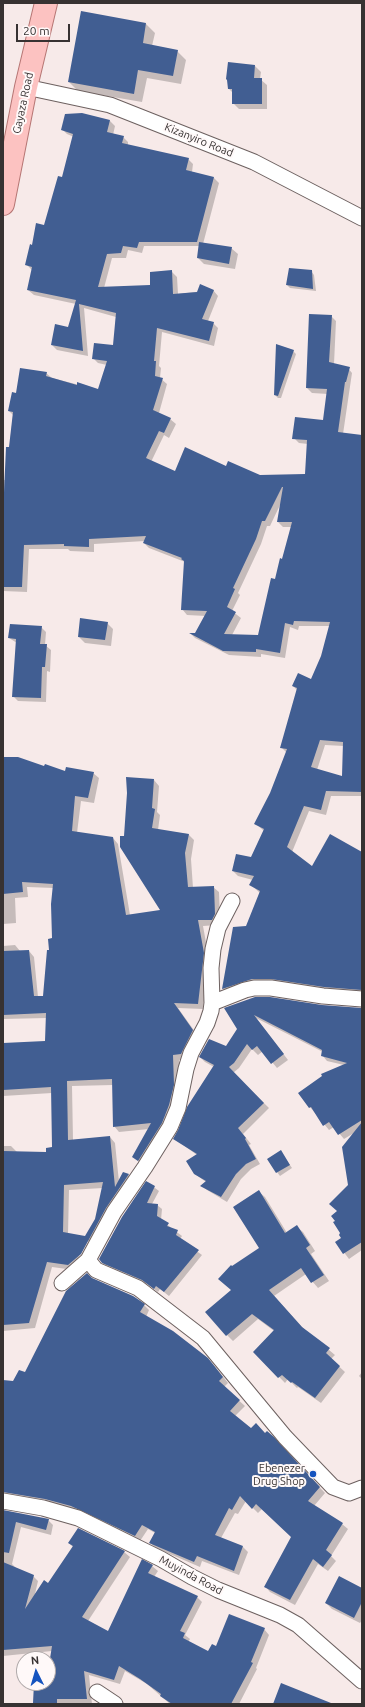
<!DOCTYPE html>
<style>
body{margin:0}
#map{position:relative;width:365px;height:1707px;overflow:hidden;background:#f7eae9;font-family:Ubuntu,sans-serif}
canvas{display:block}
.frame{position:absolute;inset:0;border:4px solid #373232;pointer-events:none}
.north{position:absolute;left:16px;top:1651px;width:40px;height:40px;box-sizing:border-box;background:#fff9f9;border:1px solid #afa9a9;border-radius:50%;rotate:355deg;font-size:11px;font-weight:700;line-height:16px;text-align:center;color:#373232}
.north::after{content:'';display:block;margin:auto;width:14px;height:18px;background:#1654bf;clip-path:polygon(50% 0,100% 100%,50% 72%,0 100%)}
.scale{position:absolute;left:16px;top:24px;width:54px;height:18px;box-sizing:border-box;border:2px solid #373232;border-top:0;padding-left:5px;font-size:12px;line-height:14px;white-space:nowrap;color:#373232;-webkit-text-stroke:3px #fff9f9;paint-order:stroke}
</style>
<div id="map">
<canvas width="365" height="1707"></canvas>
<div class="frame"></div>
<div class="north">N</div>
<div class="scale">20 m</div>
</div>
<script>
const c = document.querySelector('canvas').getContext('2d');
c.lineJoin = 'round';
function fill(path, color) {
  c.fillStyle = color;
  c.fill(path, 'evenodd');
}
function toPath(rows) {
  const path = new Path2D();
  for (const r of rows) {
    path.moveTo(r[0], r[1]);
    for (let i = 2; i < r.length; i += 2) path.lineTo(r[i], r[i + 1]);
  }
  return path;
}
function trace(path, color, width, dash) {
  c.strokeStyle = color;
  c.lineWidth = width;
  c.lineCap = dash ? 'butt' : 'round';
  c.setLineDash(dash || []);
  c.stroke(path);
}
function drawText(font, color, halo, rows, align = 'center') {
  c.font = font + ' Ubuntu,sans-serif';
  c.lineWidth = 4;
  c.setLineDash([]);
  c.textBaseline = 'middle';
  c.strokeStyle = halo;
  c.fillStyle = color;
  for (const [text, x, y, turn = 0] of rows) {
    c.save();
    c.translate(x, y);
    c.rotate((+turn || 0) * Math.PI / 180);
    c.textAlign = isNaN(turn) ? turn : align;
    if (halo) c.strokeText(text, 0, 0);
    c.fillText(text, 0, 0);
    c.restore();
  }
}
const shadow = toPath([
 [82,13,146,24,155,33,152,46,177,51,186,60,181,84,147,78,142,102,78,91,69,82],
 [255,66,261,72,260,79,267,85,267,109,239,109,233,103,233,93,229,89],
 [82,114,110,121,115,126,113,135,123,137,128,142,128,146,188,159,193,164,192,172,214,178,219,183,203,244,231,248,238,254,235,269,204,264,198,258,200,246,144,246,142,253,128,250,126,258,112,258,104,288,151,286,172,272,177,277,178,294,213,290,218,296,208,321,213,323,218,328,214,346,162,332,159,366,161,368,160,378,167,384,159,413,170,419,176,424,169,438,164,435,151,462,175,472,226,467,260,476,306,475,308,444,299,443,294,438,324,421,328,394,312,393,307,388,331,316,336,321,334,364,347,367,352,373,343,434,362,437,362,796,331,796,326,815,309,811,292,852,312,868,362,853,362,994,228,994,223,989,234,928,247,927,260,893,251,885,253,880,238,876,233,871,251,858,264,831,256,824,271,794,287,753,282,748,297,690,293,686,312,680,322,657,330,626,299,626,298,630,290,627,285,658,261,654,261,657,229,655,195,638,191,634,196,634,206,616,187,615,182,609,185,562,149,548,144,543,145,541,94,544,94,552,70,551,68,549,29,549,27,592,3,591,3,480,6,480,13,415,9,411,16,394,46,373,52,378,99,390,107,365,98,363,93,358,114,346,116,317,84,308,88,356,57,350,52,345,69,328,76,304,34,295,28,290,32,270,26,264,33,246,45,226,63,178,74,137,67,134,62,129],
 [280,505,278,522,283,527,292,527,259,636,232,635,241,618,232,611,240,595,238,593,261,544,267,526,270,526],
 [325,745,344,746,343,778,317,770],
 [311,271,314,275,316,291,290,288,287,285],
 [293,351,296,354,281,398,278,398,275,395],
 [107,623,113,629,111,646,85,643,79,637],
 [41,627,46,632,45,645,51,650,50,672,47,671,46,702,18,701,13,696,17,643,9,638],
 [3,758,66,772,93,773,99,778,94,803,81,801,77,833,113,838,118,844,130,915,162,911,125,837,154,780,159,786,157,812,160,815,158,830,188,834,194,840,191,859,193,888,213,887,219,892,220,920,218,925,203,926,209,959,203,1009,178,1008,198,1036,187,1059,179,1060,179,1091,174,1111,144,1166,133,1157,149,1129,119,1132,114,1126,113,1085,72,1086,73,1140,110,1137,115,1143,119,1182,124,1173,129,1175,134,1180,74,1270,52,1267,35,1328,3,1331,3,1146,11,1146,17,1152,47,1153,53,1148,52,1093,3,1096,3,1044,46,1042,47,1018,3,1019,3,946,15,945,20,951,29,951,34,957,38,997,44,997,83,939,54,888,27,887,28,897,15,898,16,923,3,924],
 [103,1188,96,1219,86,1237,68,1234,69,1190],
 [87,1241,89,1241,79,1259,78,1258],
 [322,1006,362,1009,362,1250,349,1259,337,1243,343,1239,337,1221,338,1211,349,1185,354,1133,344,1139,334,1127,329,1130,310,1107,344,1065,327,1061,322,1055,323,1052,256,1018,288,1060,277,1068,263,1051,258,1055,252,1049,239,1068,233,1073,269,1108,243,1134,251,1144,249,1145,260,1164,251,1169,241,1179,227,1202,207,1190,202,1186,206,1182,195,1174,197,1155,175,1139,214,1067,205,1062,200,1057,227,1047,238,1029,225,1009],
 [281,1152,292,1168,280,1176,268,1160],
 [147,1182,159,1191,152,1204,157,1205,162,1209,161,1220,182,1236,180,1239,202,1255,169,1296,160,1289,158,1292,147,1284,107,1267,102,1262],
 [259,1192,265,1197,287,1233,297,1227,303,1232,315,1251,311,1254,329,1281,318,1288,306,1274,274,1296,304,1329,335,1355,331,1359,345,1372,321,1403,298,1387,297,1388,288,1379,285,1383,255,1352,274,1331,258,1319,233,1341,227,1335,232,1291,260,1249],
 [92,1279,144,1305,149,1310,146,1317,213,1364,228,1383,224,1387,245,1406,235,1416,251,1429,272,1437,325,1493,314,1506,342,1524,348,1529,331,1556,336,1561,328,1571,318,1564,295,1605,270,1592,265,1586,292,1537,262,1509,258,1513,246,1501,238,1514,235,1513,221,1538,243,1547,248,1552,239,1575,202,1561,200,1567,156,1548,150,1543,155,1533,148,1529,140,1541,3,1499,3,1381,14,1382,25,1374],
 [362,1372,362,1379,359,1376],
 [3,1511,48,1520,53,1525,51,1535,21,1527,12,1564,16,1568,33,1576,38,1581,35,1594,49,1585,73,1547,69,1543,78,1529,124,1552,130,1557,88,1621,109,1632,152,1566,158,1571,154,1577,197,1597,202,1602,185,1635,190,1639,188,1642,208,1652,216,1647,264,1629,269,1635,256,1668,257,1669,239,1704,170,1704,147,1684,125,1671,120,1684,89,1675,92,1704,36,1704,34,1703,35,1683,48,1683,52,1651,3,1656],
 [362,1589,362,1620,360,1623,332,1609,326,1603]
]);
const building = toPath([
 [81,11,146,23,143,43,178,50,173,76,138,70,134,94,68,82],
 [228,62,255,65,254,78,262,78,262,104,232,104,232,89,228,89,227,80,226,79],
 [82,113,110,120,107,132,124,136,122,143,189,158,186,170,214,177,197,242,139,242,137,248,123,246,121,253,107,254,98,287,150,285,150,272,172,270,173,294,197,292,200,284,214,290,202,319,214,322,209,341,157,328,154,361,156,361,155,376,163,378,153,410,171,418,164,433,159,431,146,458,175,471,185,447,226,466,228,461,260,475,305,474,307,440,292,439,295,417,323,420,327,389,306,388,309,314,332,315,329,362,350,367,346,382,345,382,338,432,362,435,362,792,326,791,321,810,304,806,287,847,312,866,330,834,362,852,362,990,324,987,271,979,252,979,222,989,233,927,246,926,260,891,249,885,254,876,232,871,236,854,251,857,264,829,254,824,270,793,287,749,280,748,297,688,292,686,298,673,311,679,321,656,330,622,294,621,293,625,285,623,280,653,256,649,256,652,223,651,189,633,195,633,207,611,181,610,184,561,181,559,182,558,143,543,146,536,89,539,89,547,64,546,64,544,24,545,22,587,3,587,3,515,6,447,9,447,13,412,8,411,12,392,16,393,20,368,47,372,46,376,77,385,77,382,98,389,107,361,92,359,94,343,113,345,116,313,79,304,83,351,51,345,55,324,68,327,76,300,27,290,32,267,25,265,30,244,32,245,36,223,44,225,58,176,62,177,73,134,61,130,65,114],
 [282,487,283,487,277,522,292,522,282,559,280,558,275,579,271,578,258,635,224,634,236,612,227,607,235,589,233,588,256,539,262,521,265,521],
 [320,740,343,742,342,776,311,767],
 [199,242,232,247,229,264,197,258],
 [289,268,312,270,313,289,286,285],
 [276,344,294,350,278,396,274,395],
 [80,618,108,622,105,640,78,637],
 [10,624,42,626,40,644,47,644,45,667,42,667,41,698,12,697,16,639,8,638],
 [3,757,18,757,44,766,45,764,65,771,66,767,94,772,88,798,75,796,72,831,113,837,126,915,160,910,120,847,120,836,124,836,127,793,126,777,154,779,152,808,155,809,152,828,189,834,185,853,188,887,214,886,215,914,212,920,198,920,204,953,198,1004,174,1003,193,1030,181,1054,173,1055,174,1085,169,1105,162,1123,138,1161,132,1157,151,1123,113,1127,112,1079,67,1081,68,1140,110,1136,115,1187,123,1172,129,1174,106,1208,81,1254,68,1265,47,1262,29,1323,3,1325,3,1151,46,1152,46,1148,52,1147,51,1087,3,1090,3,1043,45,1041,46,1013,3,1015,3,951,29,950,34,996,43,996,47,950,49,950,48,939,52,938,51,904,53,884,22,882,23,892,3,894],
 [103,1182,95,1219,85,1236,63,1232,64,1185],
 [255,997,270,997,322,1005,362,1008,362,1120,338,1135,329,1122,323,1126,311,1107,309,1108,298,1093,322,1076,321,1074,347,1063,321,1056,322,1050,254,1015,284,1054,271,1064,257,1046,252,1050,247,1044,234,1063,229,1067,264,1103,238,1128,246,1138,245,1139,256,1159,246,1164,236,1174,221,1197,200,1186,206,1181,194,1174,186,1161,197,1154,173,1139,178,1130,187,1107,214,1065,199,1057,209,1039,226,1046,237,1029,224,1008],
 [362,1122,362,1242,343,1254,335,1242,341,1238,339,1235,340,1233,333,1222,335,1221,331,1216,337,1211,329,1204,348,1185,342,1147],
 [281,1150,290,1165,276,1173,267,1159],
 [146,1181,155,1186,147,1203,158,1204,157,1216,169,1223,167,1226,178,1230,176,1235,199,1250,164,1292,156,1286,154,1289,142,1280,102,1263,99,1259,122,1217],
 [259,1190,285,1233,297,1225,310,1245,306,1248,324,1275,311,1283,301,1268,269,1290,302,1327,330,1348,326,1353,340,1366,315,1398,292,1382,291,1383,282,1375,278,1378,253,1352,274,1330,252,1314,226,1336,205,1312,231,1290,218,1279,231,1265,232,1266,259,1248,233,1207],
 [87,1273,92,1278,133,1296,145,1304,140,1312,173,1331,208,1358,223,1377,219,1381,240,1400,230,1411,251,1428,256,1423,265,1433,267,1431,274,1437,320,1487,308,1501,343,1523,326,1550,332,1555,323,1567,313,1559,290,1600,264,1587,291,1537,256,1504,252,1509,240,1496,232,1510,229,1508,215,1535,243,1546,234,1571,197,1556,194,1562,149,1543,155,1532,142,1525,135,1536,71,1506,45,1499,3,1492,3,1380,13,1381,19,1370,25,1372,66,1291],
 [3,1510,49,1519,46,1530,16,1522,9,1553,3,1552],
 [78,1528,125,1551,82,1617,108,1631,142,1559,153,1565,148,1573,198,1596,180,1631,185,1633,183,1638,208,1651,212,1644,216,1646,229,1614,265,1628,251,1662,253,1663,231,1704,172,1704,160,1696,161,1694,140,1679,119,1666,114,1680,84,1671,87,1699,57,1699,57,1703,33,1703,34,1683,48,1683,48,1671,52,1646,3,1650,3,1562,34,1575,25,1609,44,1580,48,1583,73,1546,68,1543],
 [339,1576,362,1588,362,1602,354,1618,325,1603],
 [281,1683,331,1703,330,1704,273,1704]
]);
const minor = toPath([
 [26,87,110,105,254,162,362,218],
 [212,1003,245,990,254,988,271,988,323,996,362,999],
 [88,1260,96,1270,138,1288,203,1338,285,1437,333,1487,349,1493,362,1488],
 [62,1283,88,1260,114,1212,145,1167,170,1127,178,1108,186,1069,191,1053,207,1023,211,1011,212,1003,211,968,213,949,218,928,232,901],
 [3,1501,43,1508,78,1518,161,1559,192,1577,218,1590,280,1615,298,1625,362,1681],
 [97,1692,115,1704]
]);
const primary = toPath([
 [3,204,26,87,46,3]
]);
const markers = [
 [313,1474,4,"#1654bf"]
];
const streetNames = [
 ["Gayaza Road",23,103,-78],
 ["Kizanyiro Road",199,140,22],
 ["Muyinda Road",191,1575,28]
];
const poiNames = [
 ["Ebenezer",305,1468],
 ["Drug Shop",305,1481]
];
fill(shadow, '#0003');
fill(building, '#415e92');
trace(minor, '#6d6160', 17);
trace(primary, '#b67674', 24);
trace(minor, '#fff', 15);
trace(primary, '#fcc2c1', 22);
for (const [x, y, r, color] of markers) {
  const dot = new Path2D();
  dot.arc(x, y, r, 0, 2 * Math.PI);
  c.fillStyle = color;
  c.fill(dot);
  trace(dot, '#fff9f9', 1.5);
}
drawText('11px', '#373232', '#fff9f9', streetNames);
drawText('11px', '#373232', '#fff9f9', poiNames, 'right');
</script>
